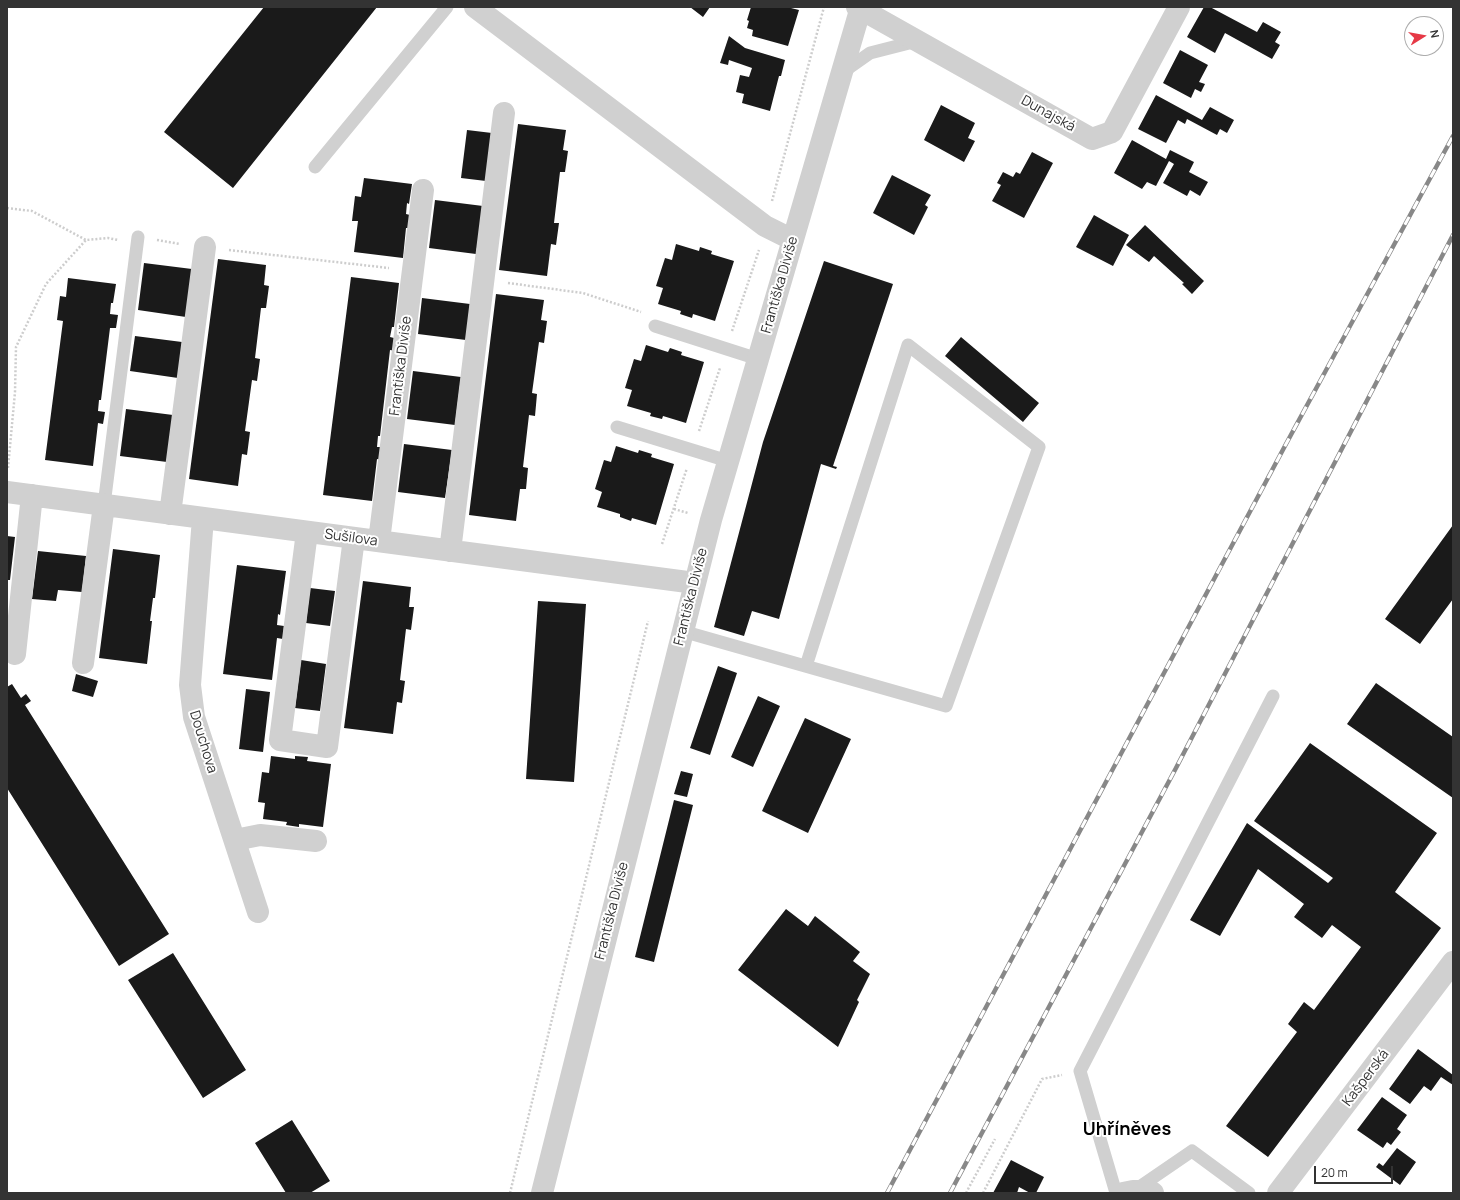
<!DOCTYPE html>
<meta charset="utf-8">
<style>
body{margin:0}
#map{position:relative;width:1460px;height:1200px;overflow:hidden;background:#fff;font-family:Manrope,sans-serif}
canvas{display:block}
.frame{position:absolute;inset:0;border:8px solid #333;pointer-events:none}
.north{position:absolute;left:1404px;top:16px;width:40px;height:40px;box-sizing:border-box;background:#fff;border:1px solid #adadad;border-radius:50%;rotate:79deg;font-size:11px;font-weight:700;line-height:16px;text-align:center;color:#333}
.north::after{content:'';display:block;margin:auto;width:14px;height:18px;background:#e63946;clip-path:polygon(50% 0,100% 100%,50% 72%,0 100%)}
.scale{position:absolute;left:1314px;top:1166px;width:79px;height:18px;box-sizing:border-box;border:2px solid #333;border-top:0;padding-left:5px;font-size:12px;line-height:14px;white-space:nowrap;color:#333;-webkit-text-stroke:3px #fff;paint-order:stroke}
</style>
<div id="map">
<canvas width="1460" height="1200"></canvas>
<div class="frame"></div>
<div class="north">N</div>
<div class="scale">20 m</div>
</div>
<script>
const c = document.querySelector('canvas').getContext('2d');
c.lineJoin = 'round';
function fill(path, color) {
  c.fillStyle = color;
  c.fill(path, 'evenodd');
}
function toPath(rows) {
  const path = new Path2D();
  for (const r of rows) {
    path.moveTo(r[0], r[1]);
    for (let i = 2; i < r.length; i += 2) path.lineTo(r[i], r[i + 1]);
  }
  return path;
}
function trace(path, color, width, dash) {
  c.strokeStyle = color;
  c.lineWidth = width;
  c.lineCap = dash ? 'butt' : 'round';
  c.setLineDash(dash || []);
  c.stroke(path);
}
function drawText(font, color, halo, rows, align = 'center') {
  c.font = font + ' Manrope,sans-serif';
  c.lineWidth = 4;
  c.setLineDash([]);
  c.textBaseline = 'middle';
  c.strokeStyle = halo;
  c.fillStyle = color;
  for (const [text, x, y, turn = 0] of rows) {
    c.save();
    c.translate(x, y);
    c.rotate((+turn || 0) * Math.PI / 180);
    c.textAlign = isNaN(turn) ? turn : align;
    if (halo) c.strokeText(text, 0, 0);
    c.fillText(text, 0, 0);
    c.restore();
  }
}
const building = toPath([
 [264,7,377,7,233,188,164,132],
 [690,7,710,7,703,17],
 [751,7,787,7,799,10,788,46,752,36,753,30,747,28,749,21,747,20],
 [1204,7,1210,7,1257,32,1263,22,1281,32,1275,42,1280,45,1272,59,1225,33,1215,53,1187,37],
 [729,36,745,48,785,60,781,76,779,76,770,111,742,103,744,94,736,92,740,75,749,77,752,68,729,60,728,65,720,63],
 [1180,50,1208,65,1199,82,1205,84,1201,92,1195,89,1191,98,1163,83],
 [1156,95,1202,120,1210,107,1234,120,1227,133,1220,129,1217,135,1187,119,1185,124,1178,120,1166,143,1138,129],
 [941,105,975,123,968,138,975,141,964,162,924,140],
 [518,124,566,130,563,150,568,151,565,172,560,172,554,223,559,223,556,245,551,244,547,276,499,270],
 [467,130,492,133,486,181,461,178],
 [1132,140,1166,159,1170,150,1194,162,1189,172,1208,182,1200,196,1190,190,1187,196,1163,183,1174,164,1169,161,1156,186,1147,182,1142,189,1114,173],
 [1032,152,1053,163,1024,218,992,201,1001,185,997,183,1003,172,1013,177,1016,172,1020,174],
 [892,175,931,195,925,205,928,207,914,235,873,213],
 [364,178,412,184,409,204,407,203,406,214,414,216,412,228,406,228,403,258,354,252,358,221,352,221,355,196,361,197],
 [435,200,483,206,476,254,429,248],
 [1094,215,1129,235,1113,266,1076,247],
 [1145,225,1204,281,1192,294,1182,284,1184,283,1154,256,1149,262,1126,245],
 [676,244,699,251,700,247,712,251,711,254,734,261,715,321,693,314,692,318,680,314,681,311,658,304,663,288,656,286,665,258,672,260],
 [218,259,266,265,264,285,269,286,266,308,261,308,255,358,260,359,257,381,252,380,245,431,250,432,247,455,242,454,238,486,189,479],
 [824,261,893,284,833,466,837,467,836,469,821,464,779,619,752,611,744,636,714,627,763,442],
 [144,263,192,269,186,317,138,310],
 [351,277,399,283,394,327,392,327,390,337,398,339,396,351,390,350,380,436,378,436,377,447,384,447,382,460,377,459,372,501,323,495],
 [68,278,116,284,113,303,111,303,110,314,118,315,116,328,110,328,101,400,99,400,98,411,105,412,103,424,98,423,93,466,45,460,63,321,57,320,60,296,66,297],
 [496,294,544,300,541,320,547,321,544,343,539,342,532,393,537,394,535,416,529,415,523,467,528,468,526,489,520,489,516,521,469,515],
 [422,298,470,304,466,340,418,334],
 [135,336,182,342,178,378,130,371],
 [961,337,1039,403,1023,422,945,356],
 [646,345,668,352,670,348,682,352,681,355,704,362,686,423,663,416,662,419,650,416,651,413,627,406,632,390,625,388,634,359,641,361],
 [413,371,461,377,455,425,407,419],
 [126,409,173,415,167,462,120,456],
 [404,444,452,450,445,498,398,492],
 [616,446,638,453,639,450,652,454,651,457,674,464,656,525,632,518,631,521,620,517,620,514,597,507,602,492,595,489,604,460,611,462],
 [1453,525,1453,599,1420,644,1385,619],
 [7,536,15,537,10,580,7,580],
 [113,549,160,555,155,598,153,598,150,621,152,621,147,664,99,658],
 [38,551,86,556,82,592,58,590,56,601,32,599],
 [237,565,286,571,280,615,278,614,277,625,284,626,283,639,277,638,272,680,223,674],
 [363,581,411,587,409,607,414,607,411,630,406,629,400,680,405,681,402,703,397,702,393,734,344,728],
 [310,588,335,591,330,626,306,623],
 [538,601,586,604,574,782,526,779],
 [301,660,326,664,320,711,295,708],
 [718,666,737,673,710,755,690,748],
 [76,674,98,681,93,697,72,691],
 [1376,683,1453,737,1453,798,1347,724],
 [12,684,21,698,26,694,31,701,25,705,169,934,119,966,7,788,7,687],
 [246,689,270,692,263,752,239,749],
 [758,696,780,706,753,767,731,757],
 [805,718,851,739,808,833,762,811],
 [1310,743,1437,833,1395,892,1441,928,1268,1157,1226,1126,1297,1032,1288,1024,1304,1002,1314,1010,1361,947,1332,925,1322,938,1294,917,1304,904,1258,869,1220,936,1190,920,1247,823,1328,883,1333,878,1254,821],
 [271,756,295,759,295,756,308,757,307,761,331,764,323,827,299,824,299,827,286,825,287,822,263,819,265,803,258,802,262,772,269,773],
 [681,771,693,774,687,797,674,794],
 [674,800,693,805,654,962,635,957],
 [786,909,808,926,815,916,860,952,853,961,870,974,857,1000,859,1002,838,1047,738,970],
 [173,953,246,1070,203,1098,128,980],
 [1418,1049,1453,1075,1453,1085,1441,1077,1431,1091,1424,1086,1410,1104,1389,1089],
 [1382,1097,1407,1115,1397,1129,1401,1132,1391,1145,1387,1142,1383,1148,1357,1130],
 [292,1120,330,1181,310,1193,286,1193,255,1143],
 [1397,1148,1416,1162,1400,1185,1376,1167,1379,1163,1383,1166],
 [1011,1160,1044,1177,1036,1193,1030,1193,1019,1187,1017,1193,993,1193]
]);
const path = toPath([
 [772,201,824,7],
 [7,208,32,211,86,240],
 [157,240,180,244],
 [229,250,389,268],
 [508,283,583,293,641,312],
 [732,331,759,250],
 [699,431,720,368],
 [8,468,15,392,16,347,46,284,86,240,108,238,118,240],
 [674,509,688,513],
 [662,544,687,468],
 [510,1193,648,621],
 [966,1193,995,1139],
 [983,1193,1042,1079,1062,1075]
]);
const service = toPath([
 [843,72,870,53,917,41],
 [315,167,447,7],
 [655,326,758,359],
 [617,427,728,461],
 [104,505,138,237],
 [682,631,946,706,1039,447,908,345,806,666],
 [1135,1190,1192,1151,1249,1193],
 [1116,1193,1080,1071,1273,696]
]);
const minor = toPath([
 [475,7,765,226,793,240],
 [857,7,1092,139,1112,132,1179,7],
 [7,492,695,583],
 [170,514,205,247],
 [203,518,190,685,194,717,258,912],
 [307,532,280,740,327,747,354,538],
 [379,541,423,190],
 [450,551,504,113],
 [15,654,32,495],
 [83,663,104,505],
 [235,840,260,835,316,841],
 [542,1193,711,520,861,7],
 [1123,1193,1133,1191,1150,1191,1153,1193],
 [1278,1193,1453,962]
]);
const rail = toPath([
 [887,1193,1286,444,1453,136],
 [950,1193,1176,768,1453,235]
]);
const streetNames = [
 ["Dunajská",1048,114,29],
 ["Františka Diviše",780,285,-74],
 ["Františka Diviše",401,366,-83],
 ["Sušilova",351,538,8],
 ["Františka Diviše",691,597,-76],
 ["Douchova",203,742,73],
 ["Františka Diviše",612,911,-76],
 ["Kašperská",1366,1078,-53]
];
const districtNames = [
 ["Uhříněves",1127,1130]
];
fill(building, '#1a1a1a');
trace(path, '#cdcdcd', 2.5, [2, 2]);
trace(service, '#d0d0d0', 13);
trace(minor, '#d0d0d0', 22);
trace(rail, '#888', 4.5);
trace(rail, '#fff', 3, [9]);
drawText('14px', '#333', '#fff', streetNames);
drawText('bold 18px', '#000', '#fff', districtNames);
</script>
